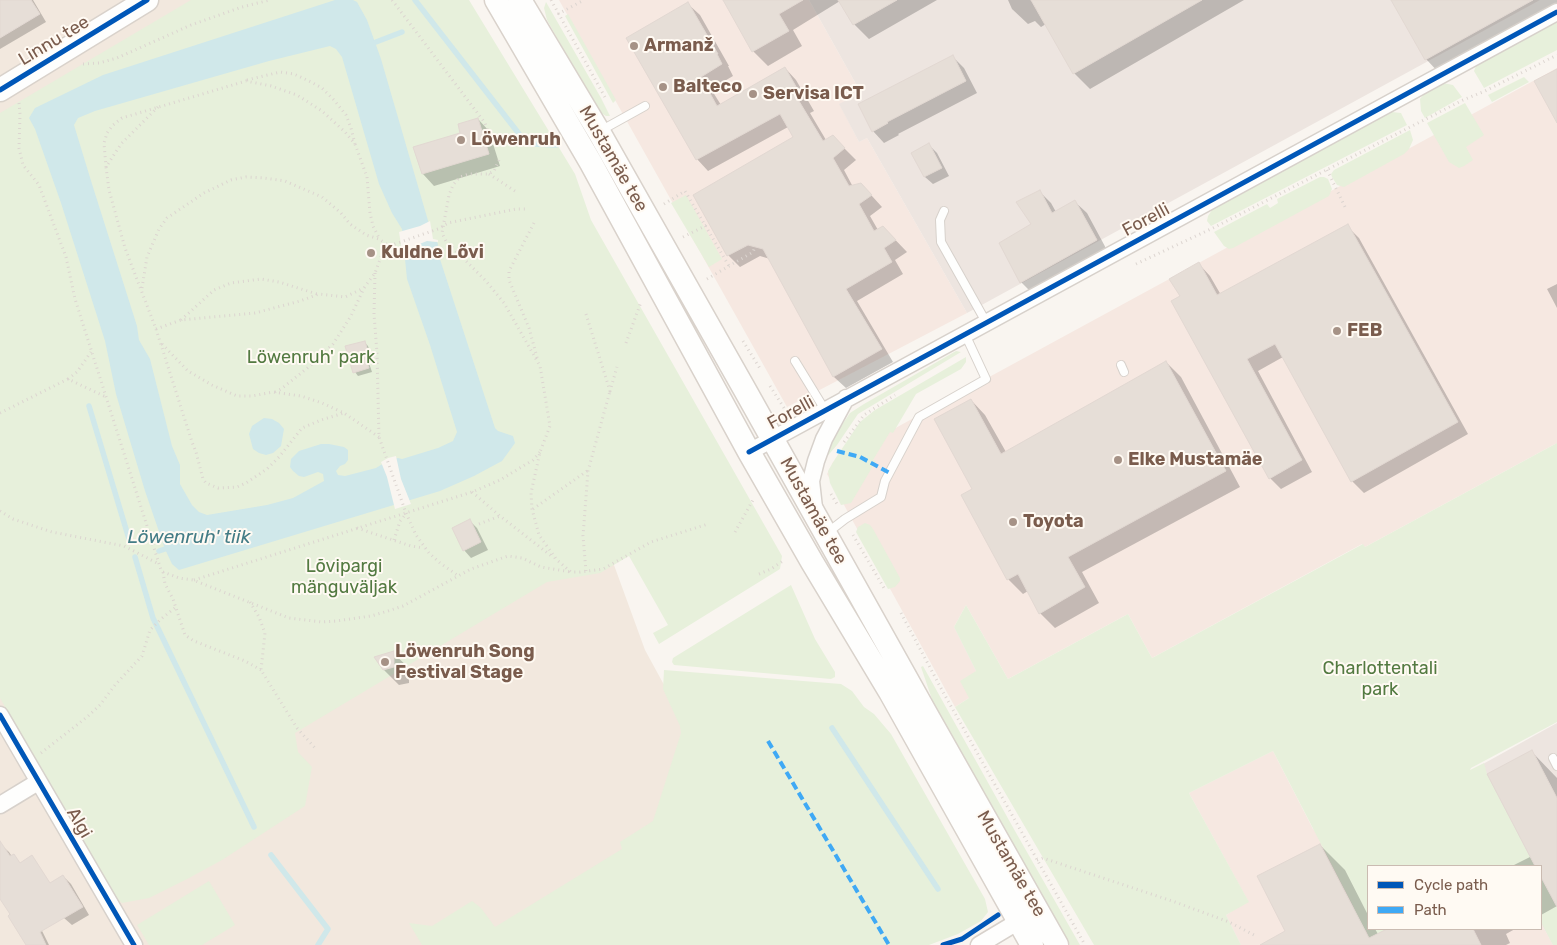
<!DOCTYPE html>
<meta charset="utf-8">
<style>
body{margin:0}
#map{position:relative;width:1557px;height:945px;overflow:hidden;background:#f9f5f0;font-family:Rubik,sans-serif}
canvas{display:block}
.legend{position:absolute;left:1367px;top:865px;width:175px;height:65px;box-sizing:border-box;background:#fffaf3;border:1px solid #cabbb1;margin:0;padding:6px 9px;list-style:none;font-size:15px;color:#7a5c4d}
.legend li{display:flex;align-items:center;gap:10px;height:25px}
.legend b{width:25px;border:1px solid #cabbb1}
</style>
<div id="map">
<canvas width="1557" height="945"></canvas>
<ul class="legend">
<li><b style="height:6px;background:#0057b8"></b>Cycle path</li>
<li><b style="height:6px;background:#3fa9f5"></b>Path</li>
</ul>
</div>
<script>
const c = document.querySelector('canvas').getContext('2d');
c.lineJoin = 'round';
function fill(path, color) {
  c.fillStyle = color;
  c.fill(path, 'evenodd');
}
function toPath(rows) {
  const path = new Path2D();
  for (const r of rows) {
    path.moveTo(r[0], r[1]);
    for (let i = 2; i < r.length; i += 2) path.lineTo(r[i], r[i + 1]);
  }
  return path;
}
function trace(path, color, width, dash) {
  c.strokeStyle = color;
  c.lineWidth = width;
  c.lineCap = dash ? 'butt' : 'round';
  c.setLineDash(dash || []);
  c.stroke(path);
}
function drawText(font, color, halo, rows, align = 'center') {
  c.font = font + ' Rubik,sans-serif';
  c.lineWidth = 4;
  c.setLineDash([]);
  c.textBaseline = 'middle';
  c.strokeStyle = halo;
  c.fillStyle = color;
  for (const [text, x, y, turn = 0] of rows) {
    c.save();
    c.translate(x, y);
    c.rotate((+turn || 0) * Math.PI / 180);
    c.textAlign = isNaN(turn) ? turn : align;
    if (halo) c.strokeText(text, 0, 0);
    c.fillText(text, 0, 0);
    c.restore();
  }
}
const residential = toPath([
 [0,0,408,0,645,650,806,945,0,945]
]);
const commercial = toPath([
 [559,0,809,0,861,93,840,105,859,142,867,138,967,313,787,407],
 [1557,68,1557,443,1365,547,1362,544,1152,658,1128,614,1008,679,966,605,954,627,976,671,969,698,955,707,827,474,833,462],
 [1273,751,1313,829,1368,866,1368,929,1541,929,1541,923,1553,945,1241,945,1226,915,1248,901,1189,793]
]);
const industrial = toPath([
 [809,0,1540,0,967,313,867,138,859,142,839,104,861,93],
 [1557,723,1557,945,1553,945,1541,923,1541,866,1511,866,1474,769]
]);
const green = toPath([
 [191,0,469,0,575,174,591,220,782,556,780,569,659,644,653,633,668,625,629,556,600,573,547,582,295,733,298,752,312,767,305,806,222,860,189,878,149,898,122,903,113,895,0,698,0,113],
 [546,2,601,98,610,116,606,116,598,111,547,20,544,8],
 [568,14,616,100,613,103,565,16],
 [1557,20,1557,50,1484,88,1474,71,1476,66],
 [1524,77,1529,82,1492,102,1488,95],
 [1443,83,1453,85,1462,97,1425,118,1421,111,1420,99,1424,94],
 [1465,103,1484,135,1466,147,1473,160,1464,166,1459,168,1449,162,1427,123],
 [1392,112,1401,113,1407,125,1211,226,1207,221,1208,216,1214,207,1387,113],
 [1410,130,1413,140,1409,149,1404,154,1344,187,1337,185,1332,177,1331,174,1334,170],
 [1320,177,1324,177,1328,179,1332,189,1329,196,1233,248,1229,249,1224,246,1214,232,1267,204,1270,208,1278,203,1277,199],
 [686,195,722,259,709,267,671,203],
 [956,351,961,352,858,414,837,445,824,460,833,438,850,413,864,404],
 [966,357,966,362,961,369,916,394,893,433,890,432,873,460,876,461,851,503,841,505,830,483,828,471,835,459,860,422,875,410],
 [1557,443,1557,722,1471,768,1470,770,1484,763,1487,774,1535,866,1368,866,1368,929,1387,929,1369,938,1366,930,1358,934,1346,913,1354,908,1273,751,1189,793,1249,902,1226,915,1241,945,1094,945,955,707,969,698,960,681,976,671,954,627,966,605,1008,679,1128,614,1152,658,1363,544,1365,547],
 [865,523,870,525,873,529,900,578,900,581,895,587,888,589,856,532,858,527],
 [791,585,815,639,835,672,835,677,831,679,674,665,672,662,673,658],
 [923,666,1015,831,1080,945,1070,945,935,708,921,667],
 [664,670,841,684,852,691,864,707,874,714,891,734,985,899,988,912,981,921,958,934,929,945,422,945,409,923,432,926,472,901,481,908,495,927,622,849,620,842,653,821,681,733,680,726,663,689],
 [1541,877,1557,908,1557,945,1553,945,1541,922],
 [209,881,235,925,202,945,149,945,137,925]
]);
const water = toPath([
 [335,0,353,0,357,2,367,20,381,59,429,224,430,241,437,242,438,244,437,250,495,428,498,431,513,436,515,443,502,461,474,476,440,491,179,570,172,564,165,549,145,491,116,394,105,341,61,203,35,129,29,118,35,108,103,75],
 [330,46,336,49,342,57,379,184,392,213,402,229,407,279,430,345,457,432,453,441,438,448,402,459,398,458,389,460,376,468,345,476,338,475,336,471,340,466,345,464,348,460,348,450,344,447,329,444,321,444,299,451,291,459,290,467,293,471,299,476,304,477,318,472,323,474,324,481,293,498,267,505,207,515,199,512,192,505,180,484,180,465,172,446,150,359,139,340,137,326,92,184,74,125,78,118,95,111,269,61],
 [264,418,272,419,279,423,284,429,281,446,273,453,266,455,259,453,253,449,249,434,252,426]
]);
const pier = toPath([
 [430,221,433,239,438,240,438,242,427,241,402,251,399,232,420,226],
 [396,456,401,479,411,504,395,509,387,477,381,462,388,458]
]);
const shadow = toPath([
 [11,0,33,0,46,22,0,49,0,7],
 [724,0,937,0,869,39,854,24,840,1,793,30,802,46,768,66,753,51],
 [1008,0,1244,0,1090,89,1074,73,1046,24,1041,27,1035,21,1028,24,1012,9],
 [1393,0,1557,0,1557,11,1441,75,1426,59],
 [688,4,700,15,729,66,728,66,733,76,711,89,721,105,785,68,796,80,814,111,810,113,826,140,833,137,856,160,844,170,853,187,861,184,882,207,870,216,878,230,883,227,907,252,895,260,903,274,857,301,893,362,846,388,834,377,770,259,760,256,740,267,728,255,795,138,788,127,708,171,697,159],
 [953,57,964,68,977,93,898,134,899,135,884,143,873,131],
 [478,119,489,131,500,166,434,186,423,174],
 [929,145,937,153,949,176,933,184,925,177,913,153],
 [1040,192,1051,203,1056,212,1075,202,1087,213,1108,252,1033,294,1021,282,1000,244,1033,224],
 [1347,226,1359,238,1468,434,1364,493,1352,481,1283,357,1258,371,1312,472,1281,489,1270,478,1181,297,1199,264,1210,276,1221,295],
 [1557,284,1557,308,1547,289],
 [364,342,368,346,372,358,368,360,372,372,358,376,355,372],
 [1166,362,1181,377,1240,487,1082,572,1099,603,1055,628,1040,613,1028,591,1023,594,1008,579,974,490,971,400,985,415,1006,452],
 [470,521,477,528,488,550,471,558,464,550],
 [393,653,409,668,409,683,399,685,384,670],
 [1532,752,1557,778,1557,906,1541,915,1541,866,1512,866,1532,856],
 [1,845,9,852,22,872,15,876,49,945,27,945,12,915,0,897,0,846],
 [1320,845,1345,870,1368,915,1368,929,1375,929,1378,934,1390,929,1515,929,1506,934,1510,943,1506,945,1275,945,1287,932],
 [63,876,71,884,89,915,72,925,64,918]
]);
const stream = toPath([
 [415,0,523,139,533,144,556,145],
 [376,42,402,32],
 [89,406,129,539],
 [159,551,165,549],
 [135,557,153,618,254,827],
 [832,728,938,889],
 [271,855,328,929,318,945]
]);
const building = toPath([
 [0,0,31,0,40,14,0,38,0,0],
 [723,0,803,0,779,14,789,31,752,52,723,0],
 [838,0,897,0,853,25,838,0],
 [1031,0,1202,0,1073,74,1031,0],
 [1391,0,1533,0,1425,60,1391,0],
 [688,2,718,54,717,54,722,64,701,77,717,106,785,67,803,99,799,101,823,141,833,135,845,148,833,158,849,186,861,183,872,195,859,204,874,231,883,226,896,240,884,248,892,262,846,289,882,349,833,377,763,249,748,245,727,256,693,195,793,137,780,114,696,160,626,38,688,2],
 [953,55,966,81,887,122,888,123,872,132,858,104,953,55],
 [1557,69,1557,123,1534,81,1557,69],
 [478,118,489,154,422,174,413,147,460,133,458,124,478,118],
 [929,143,942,168,924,177,911,153,929,143],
 [1040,190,1052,213,1075,200,1097,240,1020,283,999,243,1031,224,1016,202,1040,190],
 [1348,224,1458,422,1351,482,1275,344,1247,359,1302,460,1269,479,1171,301,1180,296,1169,279,1199,262,1217,295,1348,224],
 [365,341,369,355,365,356,369,368,353,373,345,346,365,341],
 [1166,361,1226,471,1068,557,1085,587,1039,614,1018,574,1007,580,961,495,972,489,934,419,971,399,1001,454,1166,361],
 [470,519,481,542,463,551,452,528,470,519],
 [394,651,394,667,383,670,374,657,394,651],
 [1532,750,1557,798,1557,907,1541,877,1541,866,1535,866,1487,774,1532,750],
 [0,841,10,856,14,854,20,863,32,855,50,883,63,875,83,907,40,932,46,945,26,945,8,916,10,914,0,899,0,841],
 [1320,844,1369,938,1387,929,1473,929,1481,945,1260,945,1285,931,1257,876,1320,844]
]);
const path = toPath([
 [392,0,485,123,489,135,490,146],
 [551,0,606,99],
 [558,14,584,0],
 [83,64,99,63,117,58,191,25,242,7,270,0],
 [247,80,280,72,294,74,311,82,322,88,334,100,346,115,351,128,355,144],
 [19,103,20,114,19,148,23,165,39,185,66,257,75,299,161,570,163,572,179,578,193,580,289,618,322,622,336,621,371,616,388,611,403,606,471,569,508,556,522,558,541,567,571,572],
 [158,107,121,144,106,167,109,190,125,248,156,329,192,442,196,452,203,479,206,483,218,488,237,487,246,483,267,469,279,457,302,428,321,420,344,413],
 [499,160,494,171,488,174,469,174,460,177,453,185,449,195,442,233,446,241,486,281,504,303,540,366,550,426,540,452,531,493,532,509,539,535,557,560,571,572,580,572,603,569,651,542,708,524],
 [106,167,104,143,107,133,113,125,122,118,246,81,271,86,297,95,322,111,345,132,355,144,367,177,370,213,373,226,379,238],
 [1327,170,1346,209],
 [489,174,518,193],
 [664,204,685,191,729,266],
 [534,223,509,271,509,280,529,328,538,361],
 [683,237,709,224],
 [1136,264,1213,228,1463,100,1485,91,1557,55],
 [375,273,374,314,377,353,379,437,406,513,416,535,429,553,440,563,457,575],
 [707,279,753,252,755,247],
 [142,288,147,257,159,229,167,218,204,193,231,180,246,177,264,178,285,181,322,197,341,213,350,224,366,235,379,239,389,246,438,229,448,223,516,209,526,209],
 [586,314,610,391,617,367],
 [181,320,214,290,231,283,261,279,279,282,317,294],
 [156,329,181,320,255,313,300,301,319,294,345,297,364,288],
 [743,341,761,370],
 [626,343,641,302],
 [162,344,188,371,212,385,237,396,252,396,273,392,301,396,322,403,344,413,379,437],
 [68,379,77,372,91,352],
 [770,386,784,408],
 [275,392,281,389,310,366,333,344,351,316,364,288,375,273,381,257,389,246],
 [0,413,68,379,106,397],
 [844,442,864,415,895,395],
 [472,492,500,516,554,558],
 [831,494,837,504],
 [533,509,587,471],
 [0,511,13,519,52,532,124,546,159,564],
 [479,524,500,516],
 [357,528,411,546,424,548],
 [735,532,753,500],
 [853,535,884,588],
 [394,540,400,521,406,514],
 [586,571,583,536,588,471,610,391],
 [163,572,165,584,173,599,185,635,194,641,245,661,261,670],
 [759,574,771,569,783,561],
 [194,580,472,492,500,480,533,460,540,452],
 [250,602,259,617,265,633,261,670,297,728,315,748],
 [901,613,943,692,1085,945],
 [41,753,87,717,100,705,115,685,142,656,150,630,161,619,176,607],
 [1037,860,1043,858,1175,902,1229,922,1254,935]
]);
const lane = toPath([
 [600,131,645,106],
 [944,211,940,220,941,242,986,322],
 [795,361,825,410],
 [1121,365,1124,372],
 [827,533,845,519,881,497,885,481,919,417,986,379,965,334],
 [1553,758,1557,766]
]);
const street = toPath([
 [749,452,1557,12],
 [814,508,811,481,816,461,824,439,846,398],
 [0,715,134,945],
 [0,805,38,782],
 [979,945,1019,921]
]);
const secondary = toPath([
 [496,0,591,163,749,452,812,562,890,692,1032,945],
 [520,0,599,132,745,390,927,715,1057,945],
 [0,90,147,0]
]);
const quiet = toPath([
 [837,451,860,457,890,473],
 [768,741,889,945]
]);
const cycleway = toPath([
 [0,90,147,0],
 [749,452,1557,12],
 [0,715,134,945],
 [943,945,962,939,998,915]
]);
const markers = [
 [634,46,5,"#a69286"],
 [663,87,5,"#a69286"],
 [753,94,5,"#a69286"],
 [461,140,5,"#a69286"],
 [371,253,5,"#a69286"],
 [1337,331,5,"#a69286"],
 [1118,460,5,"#a69286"],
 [1013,522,5,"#a69286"],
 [385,662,5,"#a69286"]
];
const streetNames = [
 ["Linnu tee",54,41,-31],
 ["Mustamäe tee",613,159,60],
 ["Forelli",1146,220,-28],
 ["Forelli",791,413,-29],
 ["Mustamäe tee",813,511,61],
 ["Algi",79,823,60],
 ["Mustamäe tee",1011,864,60]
];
const poiNames = [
 ["Armanž",644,46],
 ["Balteco",673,87],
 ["Servisa ICT",763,94],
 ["Löwenruh",471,140],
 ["Kuldne Lõvi",381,253],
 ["FEB",1347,331],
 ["Elke Mustamäe",1128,460],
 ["Toyota",1023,522],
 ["Löwenruh Song",395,652],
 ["Festival Stage",395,673]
];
const parkNames = [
 ["Löwenruh' park",311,358],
 ["Lõvipargi",344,567],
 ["mänguväljak",344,588],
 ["Charlottentali",1380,669],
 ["park",1380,690]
];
const waterNames = [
 ["Löwenruh' tiik",189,538]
];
fill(residential, '#f2e8de');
fill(commercial, '#f6e8e1');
fill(industrial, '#ede5e0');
fill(green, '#e7f0db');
fill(water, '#d0e8ea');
fill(pier, '#f9f5f0');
fill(shadow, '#0003');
trace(stream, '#d0e8ea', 5.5);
fill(building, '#e6ded7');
trace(building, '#e2d8d2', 1);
trace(lane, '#d7d1cb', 10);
trace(street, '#d7d1cb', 19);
trace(secondary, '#d9d2cb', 25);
trace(path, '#dcd5d0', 3, [1, 4]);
trace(lane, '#fefefd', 8);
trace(street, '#fefefd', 16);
trace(secondary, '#fefefd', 22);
trace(quiet, '#3fa9f5', 4, [8, 4]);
trace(cycleway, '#0057b8', 5);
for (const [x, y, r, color] of markers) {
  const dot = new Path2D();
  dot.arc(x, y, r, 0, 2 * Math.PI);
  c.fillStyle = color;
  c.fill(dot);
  trace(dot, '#fffaf3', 2);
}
drawText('18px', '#7a5c4d', '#fffaf3', streetNames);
drawText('bold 18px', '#7a5c4d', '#fffaf3', poiNames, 'left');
drawText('18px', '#537a41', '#fffaf3', parkNames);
drawText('italic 19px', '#437c86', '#fffaf3', waterNames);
</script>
